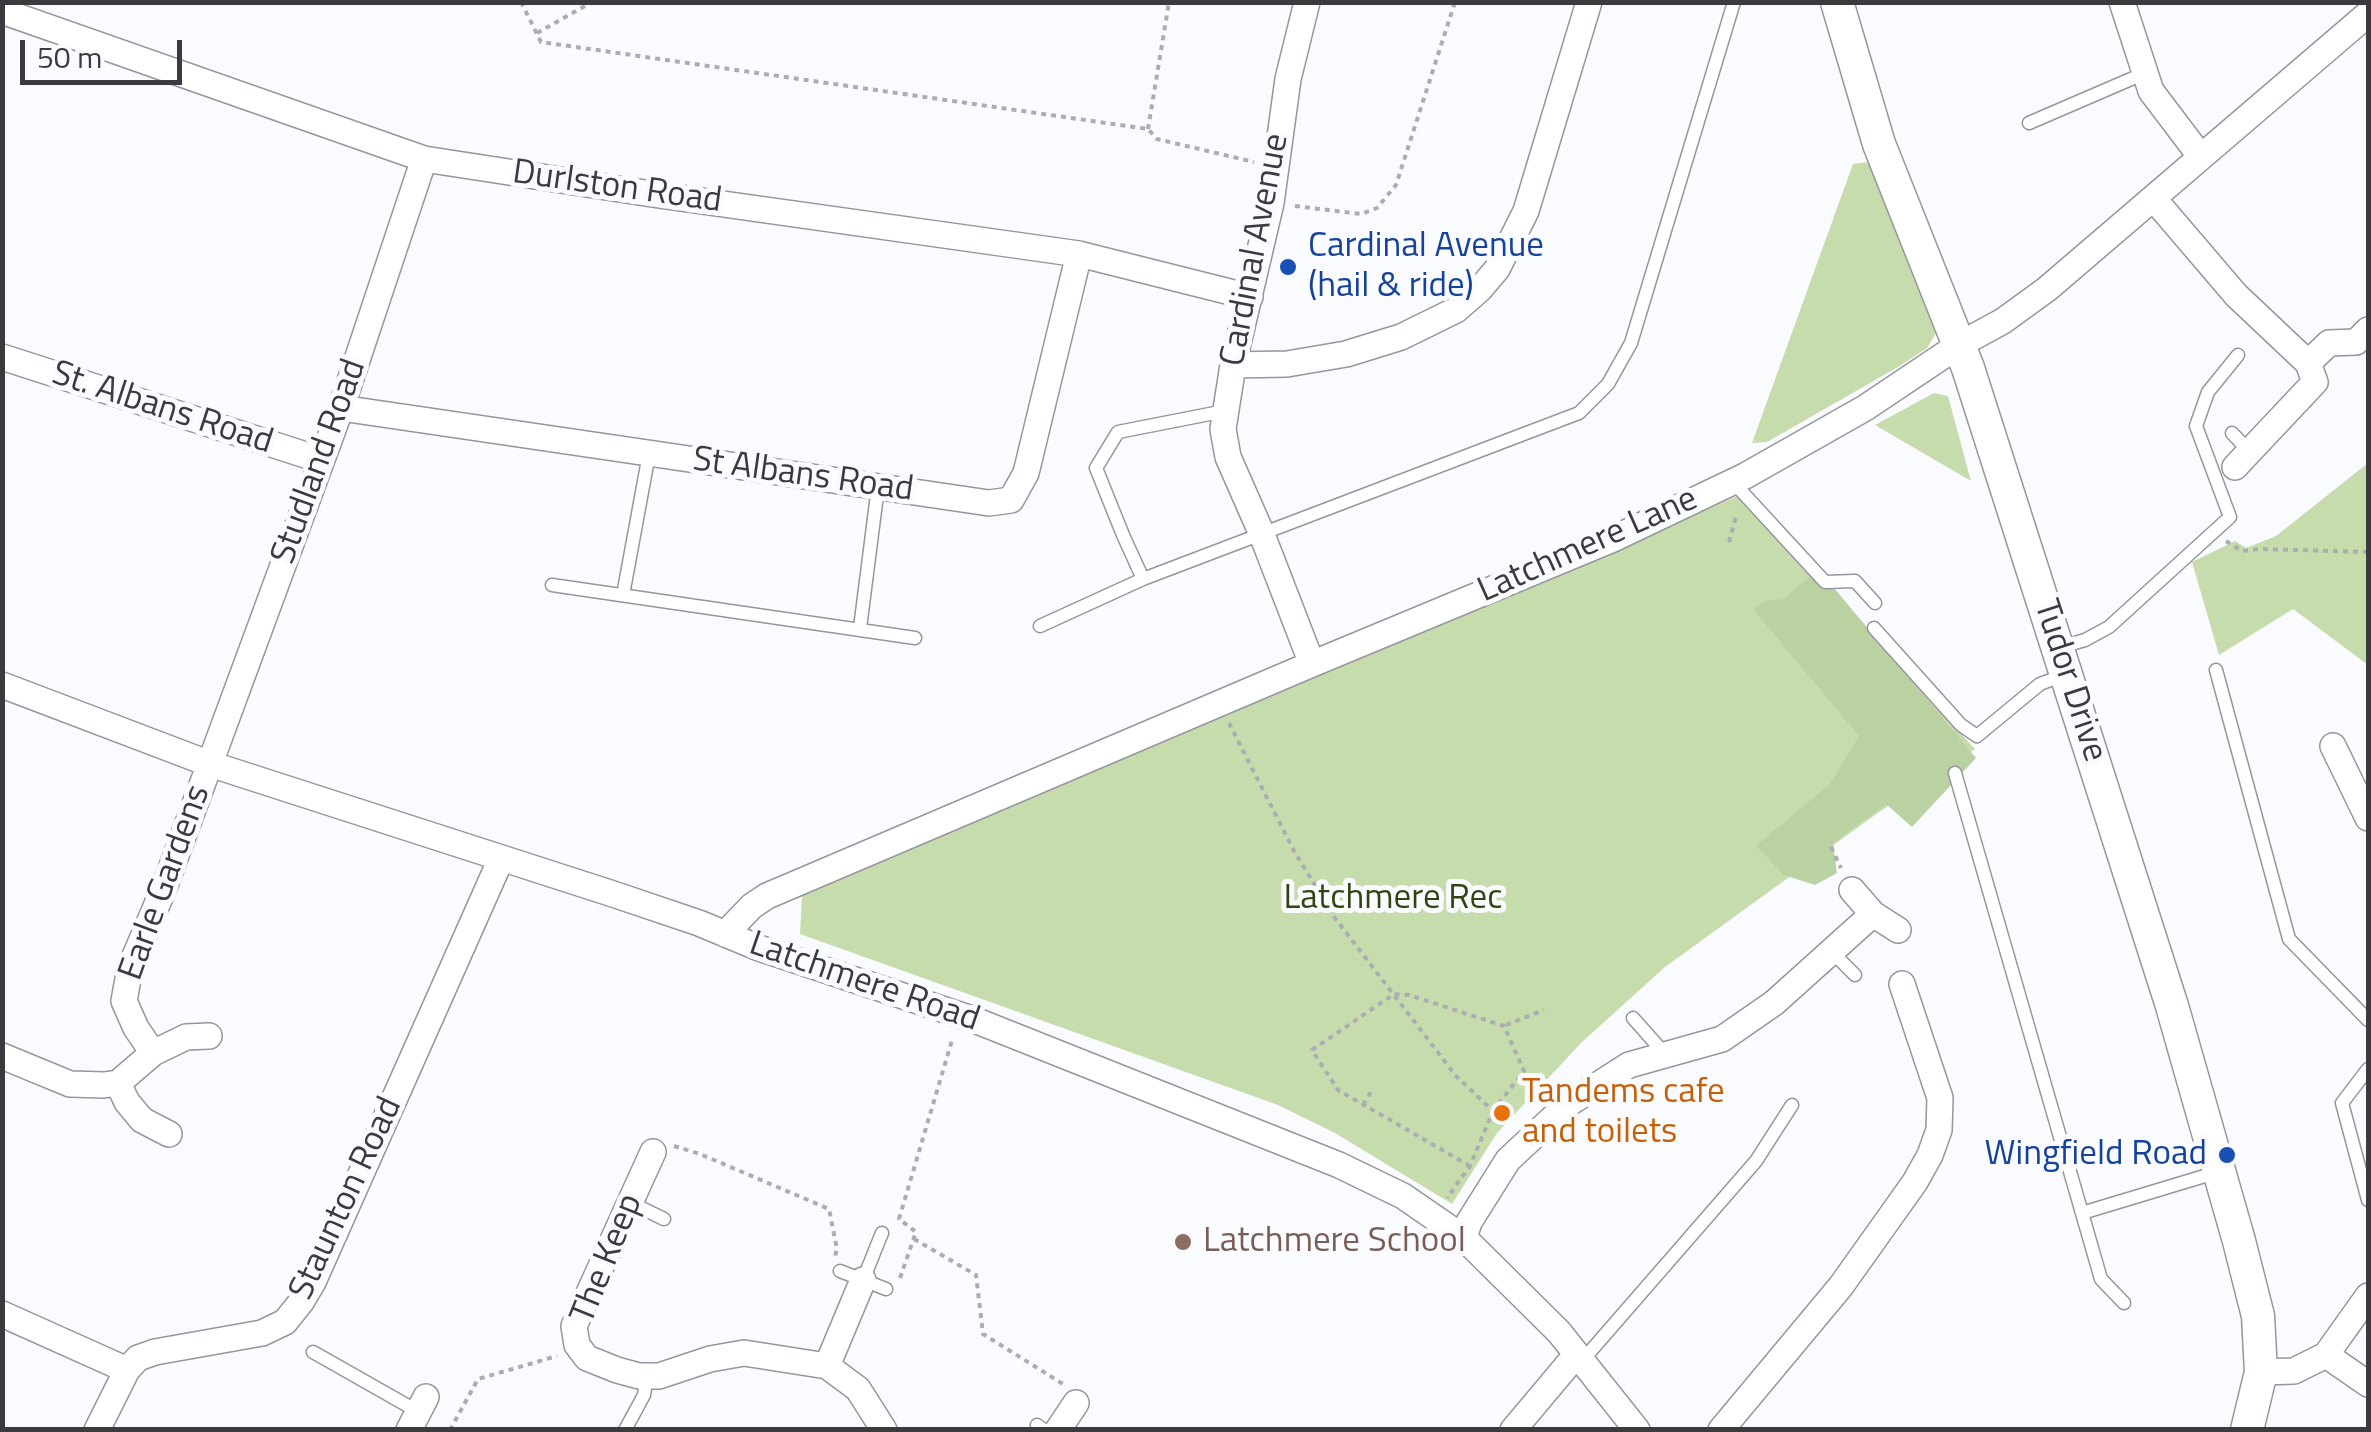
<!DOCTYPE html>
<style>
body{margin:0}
#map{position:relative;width:2371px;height:1432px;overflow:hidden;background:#fafbfe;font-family:"Titillium Web",sans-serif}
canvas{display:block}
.frame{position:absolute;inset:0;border:5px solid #3b3b3f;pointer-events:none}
.scale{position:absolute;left:20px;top:40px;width:162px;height:45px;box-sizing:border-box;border:5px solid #3b3b3f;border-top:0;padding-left:12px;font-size:30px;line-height:35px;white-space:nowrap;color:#3b3b3f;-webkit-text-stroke:8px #fafbfe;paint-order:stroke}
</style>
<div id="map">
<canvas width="2371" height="1432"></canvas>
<div class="frame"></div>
<div class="scale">50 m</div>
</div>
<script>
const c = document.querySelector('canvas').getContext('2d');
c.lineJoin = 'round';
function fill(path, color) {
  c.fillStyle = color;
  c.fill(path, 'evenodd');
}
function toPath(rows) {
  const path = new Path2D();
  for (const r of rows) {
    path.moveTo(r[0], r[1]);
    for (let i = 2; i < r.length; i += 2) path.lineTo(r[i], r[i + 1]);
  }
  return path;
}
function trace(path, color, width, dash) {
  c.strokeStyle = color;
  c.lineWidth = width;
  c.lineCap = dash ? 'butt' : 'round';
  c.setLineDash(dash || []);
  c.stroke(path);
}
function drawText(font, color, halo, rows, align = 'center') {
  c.font = font + ' "Titillium Web",sans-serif';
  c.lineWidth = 10;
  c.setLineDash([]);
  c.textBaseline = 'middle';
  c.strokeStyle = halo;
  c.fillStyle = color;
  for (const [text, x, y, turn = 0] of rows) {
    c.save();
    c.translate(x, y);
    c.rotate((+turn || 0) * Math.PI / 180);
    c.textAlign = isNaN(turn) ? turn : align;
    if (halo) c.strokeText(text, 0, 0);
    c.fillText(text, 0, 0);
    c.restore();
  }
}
const green = toPath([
 [1868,162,1932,315,1936,333,1927,348,1898,367,1767,442,1752,443,1853,164],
 [1934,393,1948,396,1971,481,1875,425],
 [2368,463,2368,665,2293,609,2219,655,2192,562,2235,541,2246,548,2276,536],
 [1738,496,1975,749,1879,812,1665,967,1582,1042,1497,1133,1452,1204,1335,1133,1278,1105,800,934,802,895]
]);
const forest = toPath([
 [1819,570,1976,758,1912,827,1886,804,1833,843,1837,873,1815,885,1784,875,1756,846,1830,784,1859,736,1753,609,1764,601,1783,599]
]);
const path = toPath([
 [521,2,541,42,1148,129,1157,139,1254,162],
 [537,33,592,2],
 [1148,129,1169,2],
 [1295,206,1361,214,1377,208,1396,185,1455,2],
 [2226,541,2242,551,2259,549,2368,552],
 [1729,542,1737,513],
 [1229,723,1294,851,1335,918,1456,1076,1493,1111,1470,1166,1447,1198],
 [1831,847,1841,868],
 [1506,1025,1544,1010],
 [1363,1105,1371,1092],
 [674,1146,700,1154,829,1209,837,1249,835,1256],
 [1470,1166,1338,1090,1312,1050,1394,994,1409,995,1504,1026,1524,1071,1493,1111],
 [914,1239,976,1275,983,1334,1063,1384],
 [900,1278,916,1232,899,1219,953,1037],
 [450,1430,478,1379,557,1356]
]);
const service = toPath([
 [2029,123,2145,73],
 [2232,433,2250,452],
 [1733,482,1825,582,1855,581,1875,603],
 [1143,579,1123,535,1096,468,1118,432,1225,411],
 [552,585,915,638],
 [623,595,649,454],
 [1040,626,1143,579,1579,413,1608,384,1631,343,1734,2],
 [860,628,878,487],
 [1874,628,1961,725,1977,736,2040,684,2064,675],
 [2061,647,2085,640,2109,627,2230,517,2196,426,2208,392,2238,355],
 [2216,670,2289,939,2368,1020],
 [1955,773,2101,1279,2124,1303],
 [1832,952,1855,975],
 [1633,1018,1665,1054],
 [2368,1069,2342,1103,2368,1200],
 [629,1202,664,1219],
 [2082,1213,2218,1172],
 [840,1271,886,1289],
 [863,1280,882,1233],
 [313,1352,417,1411],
 [1582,1361,1756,1161,1792,1105],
 [1037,1425,1044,1430],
 [625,1430,644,1395,647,1376]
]);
const minor = toPath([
 [1307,2,1288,79,1271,203,1233,365,1223,429,1228,457,1261,532,1312,664],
 [2122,2,2151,91,2201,157],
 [2,11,424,159,652,194,1079,254,1250,297],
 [2154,199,2236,295,2308,363],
 [2,357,321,460],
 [1233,365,1287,364,1346,354,1401,337,1456,310,1480,289,1497,269,1526,211,1589,2],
 [341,408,989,503,1011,500,1026,473,1079,254],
 [2235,467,2315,382,2308,363,2329,343,2356,342,2368,330],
 [2,685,210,764,610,893,699,923,759,948,972,1019,1339,1165,1403,1196,1464,1238,1559,1332,1637,1430],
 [2333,746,2368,818],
 [1852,890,1873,914,1898,930],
 [725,934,752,906,767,896,1312,664,1613,539,1745,476,1865,408,1959,345,2003,321,2047,289,2368,14],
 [153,1053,186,1037,209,1036],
 [2,1056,70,1084,104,1085,118,1083,153,1053,136,1028,124,1001,130,968,164,888,341,408,424,159],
 [118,1083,127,1102,142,1120,169,1134],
 [653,1152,574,1326,577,1345,587,1358,617,1370,639,1376,659,1376,710,1359,744,1353,827,1366,858,1389,884,1430],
 [1464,1238,1469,1222,1508,1160,1568,1104,1629,1065,1722,1039,1774,1003,1873,914],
 [2,1314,127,1370],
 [2326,1355,2368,1384],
 [827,1366,863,1280],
 [2261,1372,2294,1371,2326,1355,2368,1296],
 [97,1430,127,1370,138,1358,155,1352,262,1333,285,1322,301,1302,313,1282,501,859],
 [409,1430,426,1397],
 [1058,1430,1076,1403],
 [1513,1430,1576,1355],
 [1721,1430,1841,1286,1915,1182,1930,1155,1939,1130,1940,1098,1902,984]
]);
const tertiary = toPath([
 [1837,2,1879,144,1968,368,2172,1006,2239,1241,2258,1316,2261,1372,2247,1430]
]);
const markers = [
 [1288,267,10,"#1a4fb4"],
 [1502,1113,10,"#e8710a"],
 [2227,1155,10,"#1a4fb4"],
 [1183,1242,10,"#8d6e63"]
];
const streetNames = [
 ["Durlston Road",617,188,8],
 ["Cardinal Avenue",1256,250,-79],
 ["St. Albans Road",162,409,18],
 ["Studland Road",320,462,-70],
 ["St Albans Road",803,476,8],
 ["Latchmere Lane",1588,546,-24],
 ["Tudor Drive",2069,681,72],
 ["Earle Gardens",166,883,-70],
 ["Latchmere Road",864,983,19],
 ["Staunton Road",347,1199,-65],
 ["The Keep",608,1259,-68]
];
const transitNames = [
 ["Cardinal Avenue",1308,247],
 ["(hail & ride)",1308,287],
 ["Wingfield Road",2207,1155,"right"]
];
const parkNames = [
 ["Latchmere Rec",1393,899]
];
const foodNames = [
 ["Tandems cafe",1522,1093],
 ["and toilets",1522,1133]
];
const educationNames = [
 ["Latchmere School",1203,1242]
];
fill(green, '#c6dcad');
fill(forest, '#bad1a1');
trace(service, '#95969e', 15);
trace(minor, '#95969e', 28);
trace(tertiary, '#95969e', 35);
trace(path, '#acadb0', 4, [5, 5]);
trace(service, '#fff', 12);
trace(minor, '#fff', 25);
trace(tertiary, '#fff', 32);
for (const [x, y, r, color] of markers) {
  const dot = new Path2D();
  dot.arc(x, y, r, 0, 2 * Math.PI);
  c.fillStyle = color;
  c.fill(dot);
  trace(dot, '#fafbfe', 4);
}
drawText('35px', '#3b3b3f', '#fafbfe', streetNames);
drawText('35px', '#164399', '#fafbfe', transitNames, 'left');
drawText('35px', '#304512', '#fafbfe', parkNames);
drawText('35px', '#c56008', '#fafbfe', foodNames, 'left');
drawText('35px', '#785e54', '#fafbfe', educationNames, 'left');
</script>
